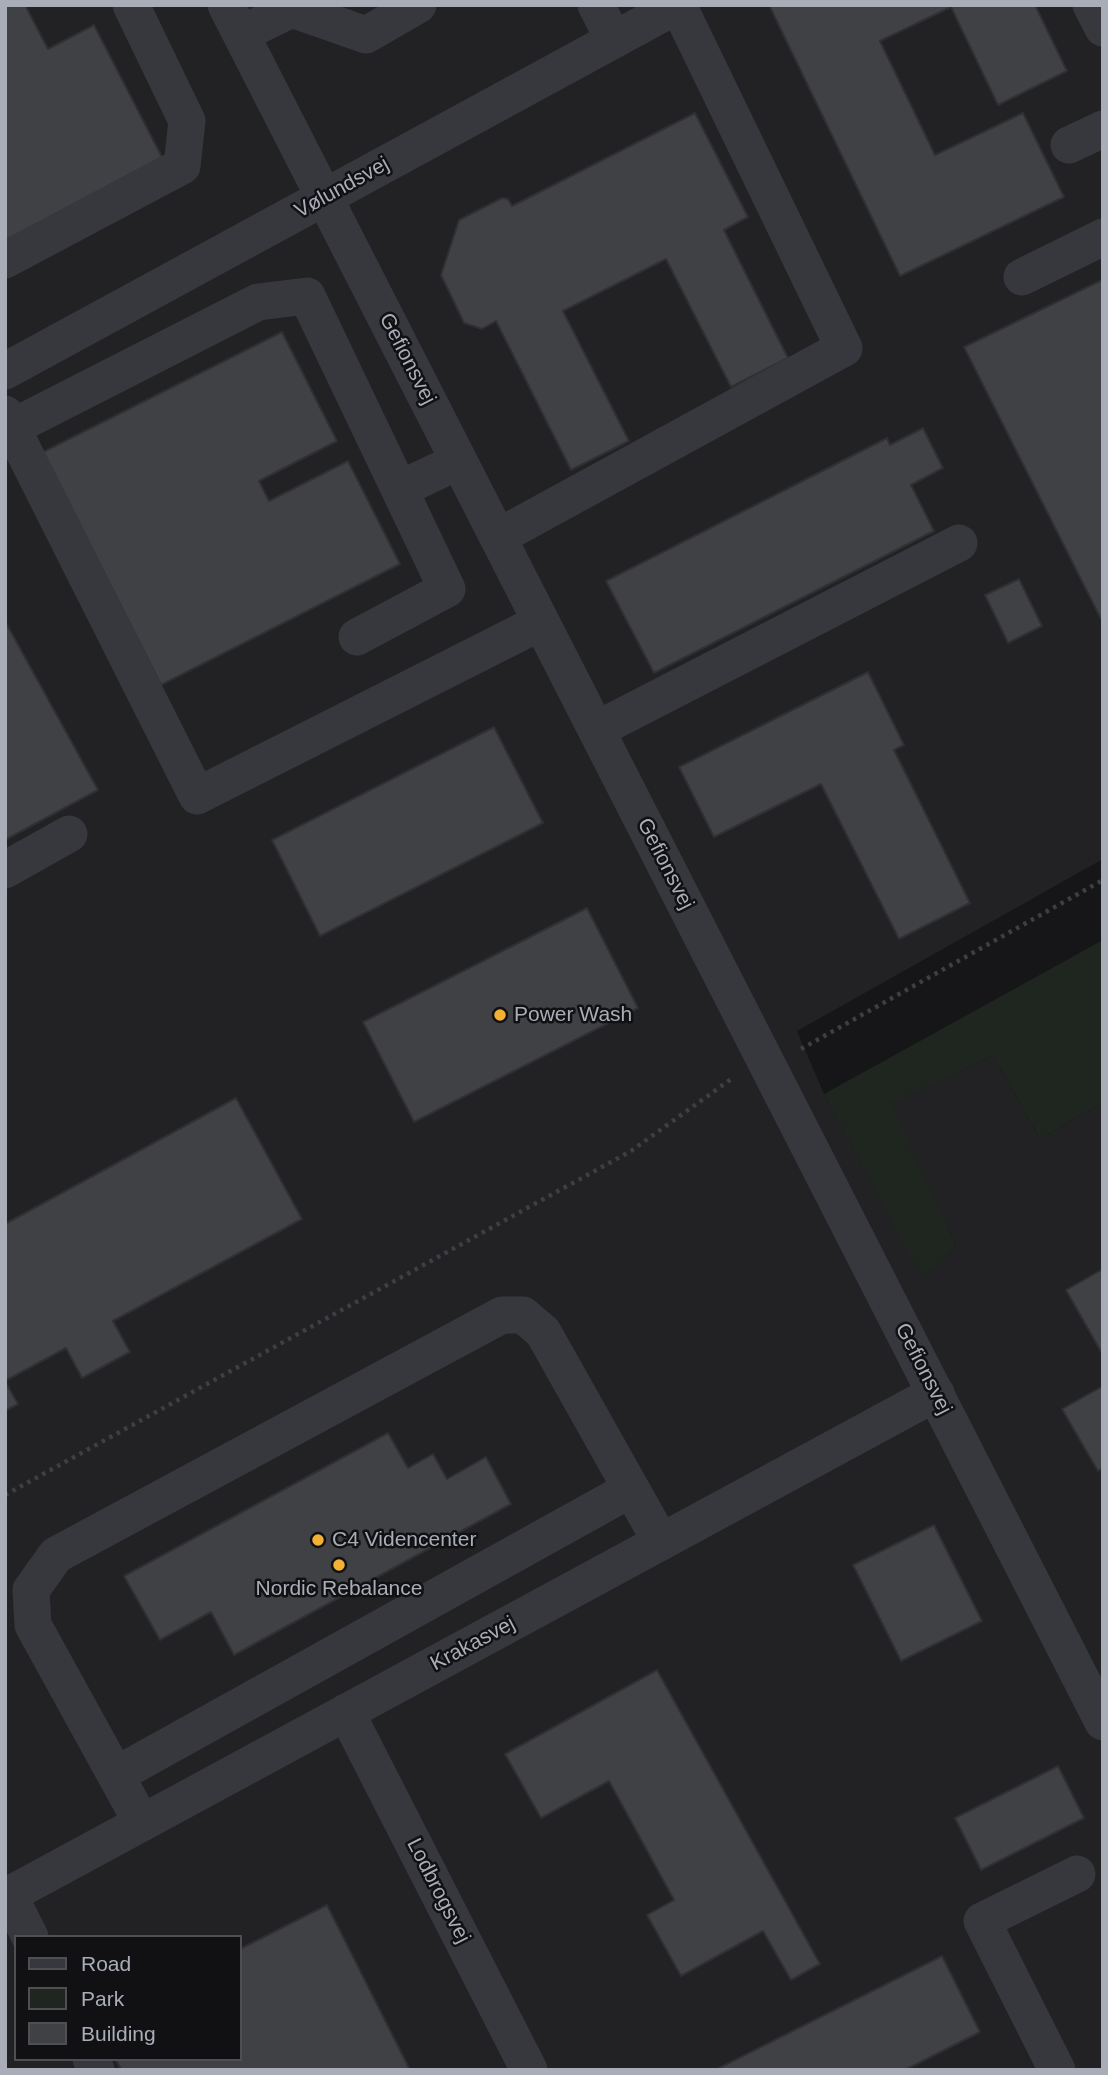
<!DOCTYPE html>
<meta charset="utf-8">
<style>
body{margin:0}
#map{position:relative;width:1108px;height:2075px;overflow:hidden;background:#161618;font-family:Helvetica,sans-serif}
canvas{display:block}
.frame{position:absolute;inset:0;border:7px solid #a8adb8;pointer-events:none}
.legend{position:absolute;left:14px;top:1935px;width:228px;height:126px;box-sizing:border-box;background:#111113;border:2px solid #4d4f55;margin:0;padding:9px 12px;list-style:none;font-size:21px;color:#a8adb8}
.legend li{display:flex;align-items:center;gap:14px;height:35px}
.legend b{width:35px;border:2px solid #4d4f55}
</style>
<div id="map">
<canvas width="1108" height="2075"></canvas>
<div class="frame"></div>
<ul class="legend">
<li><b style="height:9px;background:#37383d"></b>Road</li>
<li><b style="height:19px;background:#1e261f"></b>Park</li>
<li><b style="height:19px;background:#404145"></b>Building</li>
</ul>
</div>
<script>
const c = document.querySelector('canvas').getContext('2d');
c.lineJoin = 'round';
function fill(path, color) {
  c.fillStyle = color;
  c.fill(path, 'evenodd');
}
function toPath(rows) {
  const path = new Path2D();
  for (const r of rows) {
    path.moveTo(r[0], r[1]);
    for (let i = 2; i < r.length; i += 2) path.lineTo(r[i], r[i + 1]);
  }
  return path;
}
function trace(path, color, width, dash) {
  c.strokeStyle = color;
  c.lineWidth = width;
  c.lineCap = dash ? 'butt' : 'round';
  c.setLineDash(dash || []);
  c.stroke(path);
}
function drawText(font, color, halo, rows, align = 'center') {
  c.font = font + ' Helvetica,sans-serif';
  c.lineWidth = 5;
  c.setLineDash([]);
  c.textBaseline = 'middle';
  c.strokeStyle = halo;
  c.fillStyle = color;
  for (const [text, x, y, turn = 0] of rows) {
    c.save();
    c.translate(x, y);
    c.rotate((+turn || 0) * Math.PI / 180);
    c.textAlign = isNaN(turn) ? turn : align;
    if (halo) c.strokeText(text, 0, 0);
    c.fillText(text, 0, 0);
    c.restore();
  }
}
const built = toPath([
 [5,5,1103,5,1103,859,797,1031,824,1094,922,1277,956,1245,890,1104,993,1055,1040,1139,1103,1102,1103,2070,5,2070],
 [16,1937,240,1937,240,2059,16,2059]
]);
const green = toPath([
 [1103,940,1103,1102,1040,1139,993,1055,891,1104,956,1245,922,1278,824,1094]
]);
const building = toPath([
 [5,5,25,5,48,49,94,25,164,161,5,243,5,5],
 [769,5,1035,5,1067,71,998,105,951,7,880,41,935,155,1023,113,1064,197,900,276,769,5],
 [695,113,748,217,724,230,788,358,731,387,666,259,563,311,629,441,571,470,496,321,482,329,464,323,441,275,459,220,502,198,508,199,512,206,695,113],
 [1102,280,1103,280,1103,623,964,347,1102,280],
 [282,332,337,441,259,481,269,501,348,461,400,564,161,685,43,452,282,332],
 [923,428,943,468,911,485,934,531,654,673,606,581,887,438,890,445,923,428],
 [1019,579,1042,626,1008,643,985,595,1019,579],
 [5,621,98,790,5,840,5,621],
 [868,672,904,745,894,750,970,903,899,939,821,784,714,837,679,767,868,672],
 [494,727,543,823,320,936,272,840,494,727],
 [587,908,638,1008,414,1122,363,1022,587,908],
 [236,1098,302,1219,113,1321,130,1352,82,1378,66,1348,5,1381,18,1404,5,1411,5,1224,236,1098],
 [1103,1269,1103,1355,1066,1290,1103,1269],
 [1103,1386,1103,1468,1098,1471,1062,1409,1103,1386],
 [388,1433,408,1468,433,1454,447,1479,486,1457,511,1504,234,1655,211,1612,160,1640,124,1576,388,1433],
 [934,1525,982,1621,901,1661,853,1565,934,1525],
 [657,1670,820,1964,791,1980,763,1931,681,1976,647,1915,674,1900,609,1781,541,1818,505,1754,657,1670],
 [1058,1766,1084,1818,981,1870,955,1818,1058,1766],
 [327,1905,410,2070,121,2070,116,2059,240,2059,240,1949,327,1905],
 [942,1956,980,2032,905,2070,720,2070,719,2068,942,1956]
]);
const path = toPath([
 [801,1049,1103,880],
 [5,1495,631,1151,734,1077]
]);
const minor = toPath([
 [226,5,1103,1722],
 [596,5,614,40],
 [1091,5,1103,28],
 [241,34,292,9,366,35,418,5],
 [1069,145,1103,129],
 [5,260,182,166,187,121,131,5],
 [1022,277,1103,237],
 [5,371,678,5],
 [5,414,197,796,541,622],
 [13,427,258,302,307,296,447,589,357,637],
 [400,489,459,461],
 [498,537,844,348,678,5],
 [596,730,959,543],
 [5,870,69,834],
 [346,1712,529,2070],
 [116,1775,631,1489],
 [142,1823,33,1625,31,1590,56,1555,502,1315,523,1315,543,1332,661,1542],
 [9,1895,30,1937],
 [5,1897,936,1393],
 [91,2059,96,2070],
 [1057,2070,982,1921,1077,1874]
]);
const markers = [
 [500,1015,7,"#f2b134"],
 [318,1540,7,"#f2b134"],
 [339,1565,7,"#f2b134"]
];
const streetNames = [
 ["Vølundsvej",342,188,-29],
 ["Gefionsvej",407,359,63],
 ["Gefionsvej",665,864,63],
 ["Gefionsvej",923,1369,63],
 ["Krakasvej",473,1644,-28],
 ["Lodbrogsvej",438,1891,63]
];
const poiNames = [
 ["Power Wash",514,1015],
 ["C4 Videncenter",332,1540],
 ["Nordic Rebalance",339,1589,"center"]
];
fill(built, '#222225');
fill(green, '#1e261f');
fill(building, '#404145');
trace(building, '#303034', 2);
trace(path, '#3d3f44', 4.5, [3.5, 5]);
trace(minor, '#37383d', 37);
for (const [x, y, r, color] of markers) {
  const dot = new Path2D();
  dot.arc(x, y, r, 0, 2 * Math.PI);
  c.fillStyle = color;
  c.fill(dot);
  trace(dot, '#111113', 2.5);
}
drawText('21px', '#a8adb8', '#111113', streetNames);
drawText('21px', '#a8adb8', '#111113', poiNames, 'left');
</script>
